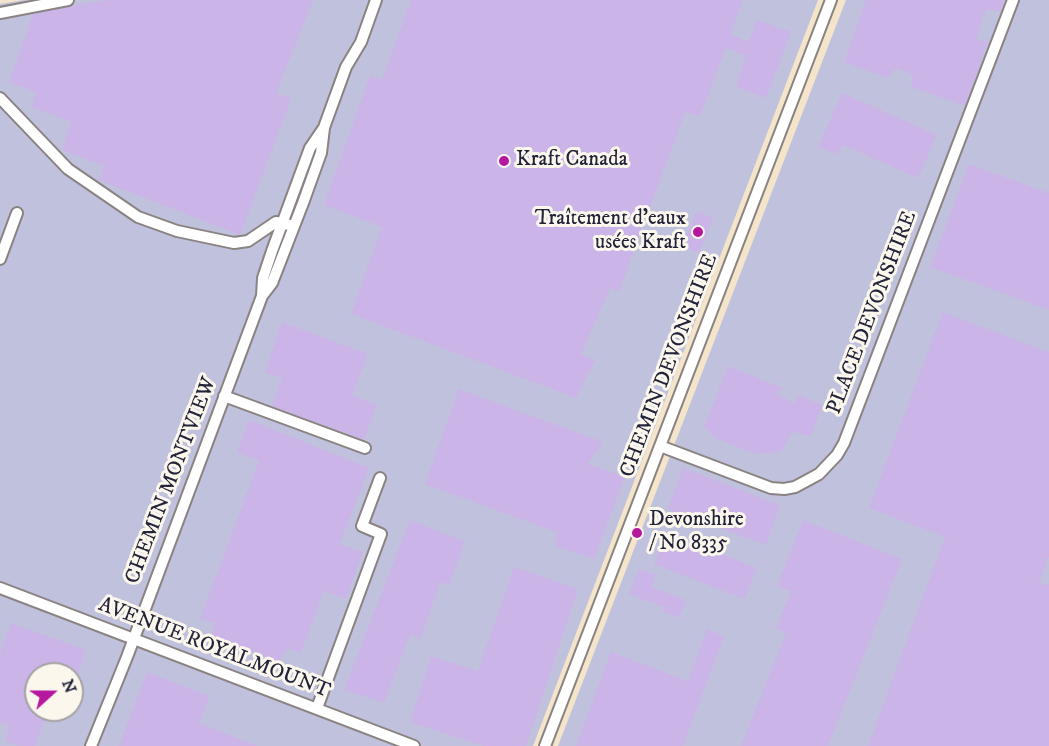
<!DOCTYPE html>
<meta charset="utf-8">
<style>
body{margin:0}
#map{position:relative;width:1049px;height:746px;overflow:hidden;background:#f3e4ca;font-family:"IM FELL DW Pica",serif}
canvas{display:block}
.north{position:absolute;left:24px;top:662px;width:60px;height:60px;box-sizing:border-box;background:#fbf7ec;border:2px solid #a4a2a5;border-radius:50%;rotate:69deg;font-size:16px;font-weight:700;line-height:24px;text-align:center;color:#22223b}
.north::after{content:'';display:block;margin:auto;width:21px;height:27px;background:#b5179e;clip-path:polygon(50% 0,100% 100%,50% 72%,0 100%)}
</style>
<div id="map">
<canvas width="1049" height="746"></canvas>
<div class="north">N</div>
</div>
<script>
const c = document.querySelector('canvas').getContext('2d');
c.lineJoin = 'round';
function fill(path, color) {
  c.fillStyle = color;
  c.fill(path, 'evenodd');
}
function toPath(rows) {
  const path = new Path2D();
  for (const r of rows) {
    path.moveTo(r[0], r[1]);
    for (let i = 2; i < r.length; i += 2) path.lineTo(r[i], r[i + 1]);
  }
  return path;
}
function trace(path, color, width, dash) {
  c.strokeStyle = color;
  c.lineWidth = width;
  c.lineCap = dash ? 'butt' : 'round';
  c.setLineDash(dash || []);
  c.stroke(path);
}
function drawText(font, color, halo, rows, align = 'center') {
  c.font = font + ' "IM FELL DW Pica",serif';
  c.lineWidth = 6;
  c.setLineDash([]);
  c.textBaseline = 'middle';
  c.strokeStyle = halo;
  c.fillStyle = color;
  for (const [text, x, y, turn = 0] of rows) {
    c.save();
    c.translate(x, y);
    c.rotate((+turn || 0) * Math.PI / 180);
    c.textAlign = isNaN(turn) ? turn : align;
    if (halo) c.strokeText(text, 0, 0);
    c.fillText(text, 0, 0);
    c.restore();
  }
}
const industrial = toPath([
 [24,0,818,0,533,746,0,746,0,4],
 [36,674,72,674,72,710,36,710],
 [846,0,1049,0,1049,746,558,746]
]);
const building = toPath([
 [107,0,313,0,276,93,291,99,240,235,99,180,104,166,62,150,71,122,31,107,36,92,9,82,33,14,73,5],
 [411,0,743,0,730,34,749,42,757,20,791,32,766,98,736,87,746,56,726,48,700,116,685,112,619,291,610,288,581,354,595,360,576,398,351,314,382,227,324,205,370,76,382,80],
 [866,0,1005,0,1001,11,986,10,976,39,988,42,965,106,911,87,913,75,896,68,887,78,844,62],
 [842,93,937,135,918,178,843,145,835,154,818,147],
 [969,164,1049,193,1049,310,930,267],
 [697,211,713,218,699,253,682,246],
 [943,312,1049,352,1049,556,1039,582,1049,585,1049,746,868,746,945,537,869,508],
 [282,322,368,354,352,395,377,405,364,440,272,406,282,378,265,372],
 [728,366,783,388,776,393,794,403,799,395,822,405,811,436,792,432,781,452,756,454,717,439,704,427],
 [459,389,603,442,588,464,625,477,594,559,555,546,556,532,425,484],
 [249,420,369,468,340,544,363,552,346,599,324,591,301,653,287,648,279,662,211,636,215,623,200,619,259,461,237,452],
 [683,468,780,505,766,545,668,509],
 [410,520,465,541,449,585,440,582,421,638,410,635,384,703,344,690],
 [803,520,902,559,828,746,741,746,786,633,776,629,791,591,777,586],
 [679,537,757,568,744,599,654,564,662,542,671,545],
 [514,567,578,589,526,746,483,746,410,722,431,656,478,671],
 [639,569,656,575,652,587,686,600,679,618,662,611,664,607,629,594],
 [11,623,86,650,78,674,36,674,36,710,64,710,60,723,45,718,35,746,18,746,5,741,10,726,0,722,0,654],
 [707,629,724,636,683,746,576,746,611,652,688,681],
 [147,672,209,696,199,723,257,746,119,746]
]);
const minor = toPath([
 [0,13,68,0],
 [0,98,68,169,138,217,177,231,234,243,248,241,276,222,294,226],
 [322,133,346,67,361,42,376,0],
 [0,259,17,213],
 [262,296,263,278,272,251,310,148,323,129],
 [224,396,365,448],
 [660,446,771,488,784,489,795,487,819,474,837,455,844,443,1013,0],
 [0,588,414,746],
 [317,708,381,534,362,526,380,478],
 [91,746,127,657,262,296,272,283,303,203,321,153,324,128],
 [545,746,831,0]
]);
const markers = [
 [504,161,6,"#b5179e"],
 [698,232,6,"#b5179e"],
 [637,533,6,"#b5179e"]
];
const poiNames = [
 ["Kraft Canada",516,161],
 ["Traîtement d'eaux",686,220,"right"],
 ["usées Kraft",686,244,"right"],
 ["Devonshire",649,521],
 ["/ No 8335",649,545]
];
const streetNames = [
 ["PLACE DEVONSHIRE",873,313,-69],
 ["CHEMIN DEVONSHIRE",670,366,-69],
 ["CHEMIN MONTVIEW",172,481,-69],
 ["AVENUE ROYALMOUNT",214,649,21]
];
fill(industrial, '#c0c2dd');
fill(building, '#cbb4e7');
trace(minor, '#8a8382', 14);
trace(minor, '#fff', 10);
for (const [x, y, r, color] of markers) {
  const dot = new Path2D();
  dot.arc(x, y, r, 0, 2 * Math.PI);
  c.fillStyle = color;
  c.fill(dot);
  trace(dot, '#fbf7ec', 2);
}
drawText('21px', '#22223b', '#fbf7ec', poiNames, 'left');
drawText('21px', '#22223b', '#fbf7ec', streetNames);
</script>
